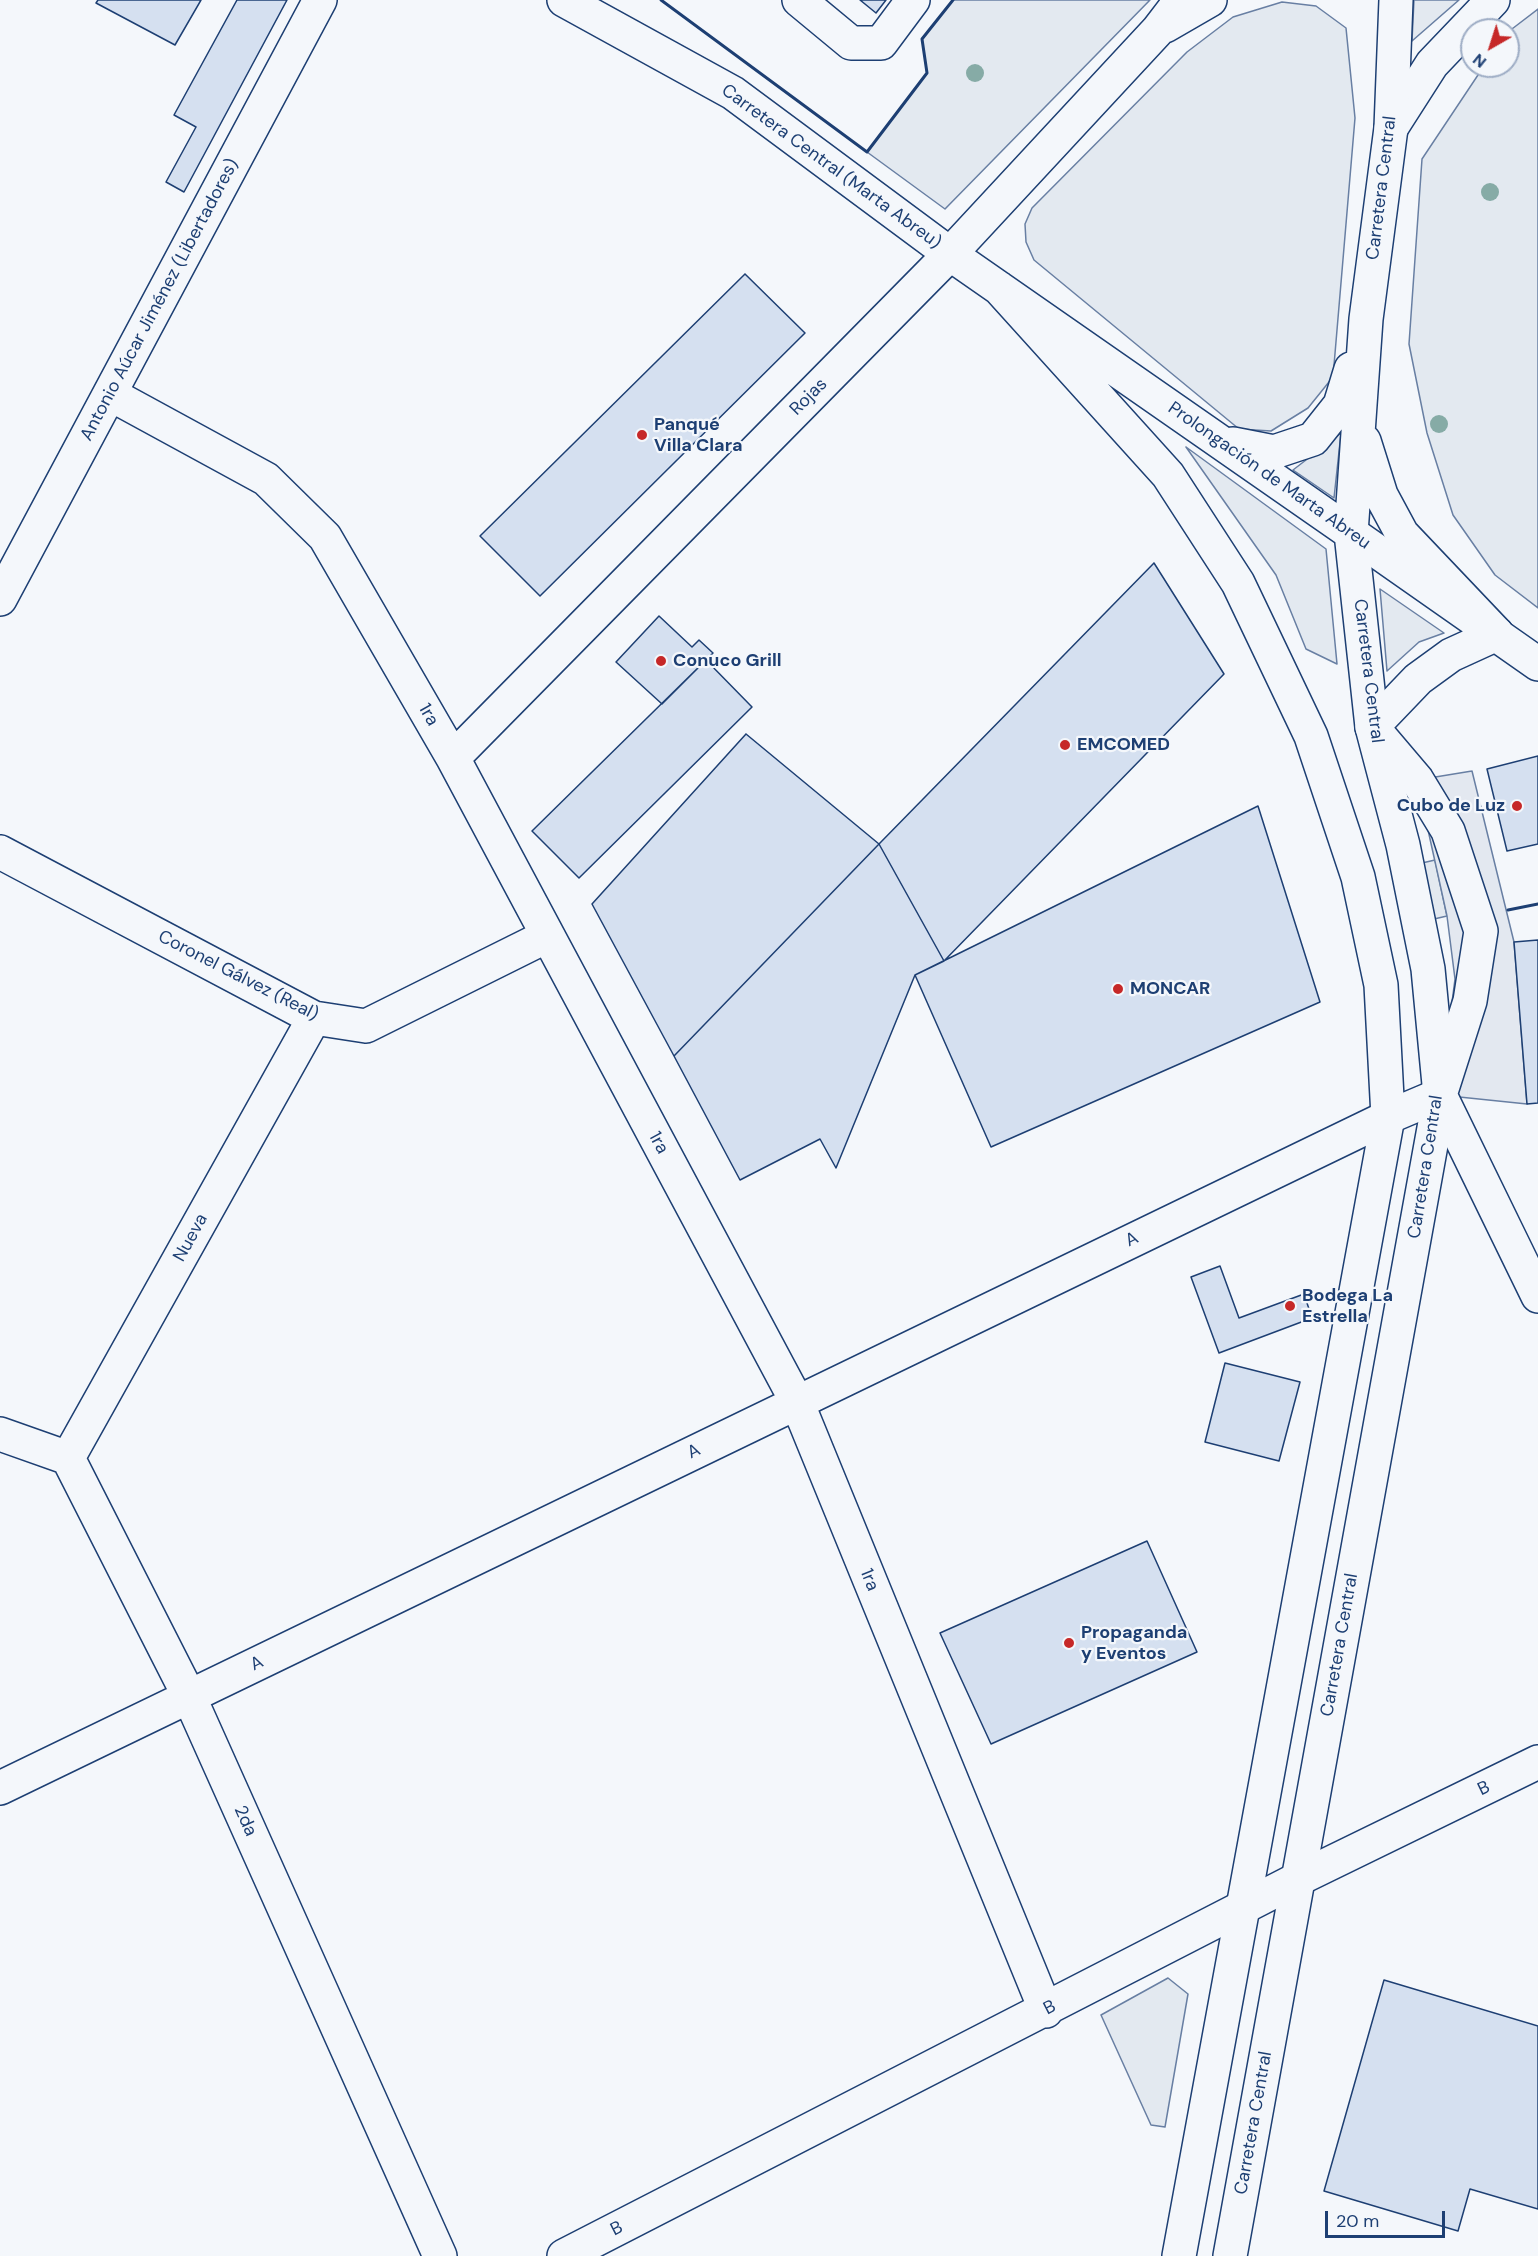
<!DOCTYPE html>
<meta charset="utf-8">
<style>
body{margin:0}
#map{position:relative;width:1538px;height:2256px;overflow:hidden;background:#f4f7fb;font-family:"DM Sans",sans-serif}
canvas{display:block}
.north{position:absolute;left:1460px;top:18px;width:60px;height:60px;box-sizing:border-box;background:#f4f7fb;border:2px solid #9eadc5;border-radius:50%;rotate:219deg;font-size:16px;font-weight:700;line-height:24px;text-align:center;color:#1d3f73}
.north::after{content:'';display:block;margin:auto;width:21px;height:27px;background:#c62828;clip-path:polygon(50% 0,100% 100%,50% 72%,0 100%)}
.scale{position:absolute;left:1325px;top:2211px;width:120px;height:27px;box-sizing:border-box;border:3px solid #1d3f73;border-top:0;padding-left:8px;font-size:18px;line-height:21px;white-space:nowrap;color:#1d3f73;-webkit-text-stroke:4px #f4f7fb;paint-order:stroke}
</style>
<div id="map">
<canvas width="1538" height="2256"></canvas>
<div class="north">N</div>
<div class="scale">20 m</div>
</div>
<script>
const c = document.querySelector('canvas').getContext('2d');
c.lineJoin = 'round';
function fill(path, color) {
  c.fillStyle = color;
  c.fill(path, 'evenodd');
}
function toPath(rows) {
  const path = new Path2D();
  for (const r of rows) {
    path.moveTo(r[0], r[1]);
    for (let i = 2; i < r.length; i += 2) path.lineTo(r[i], r[i + 1]);
  }
  return path;
}
function trace(path, color, width, dash) {
  c.strokeStyle = color;
  c.lineWidth = width;
  c.lineCap = dash ? 'butt' : 'round';
  c.setLineDash(dash || []);
  c.stroke(path);
}
function drawText(font, color, halo, rows, align = 'center') {
  c.font = font + ' "DM Sans",sans-serif';
  c.lineWidth = 4.5;
  c.setLineDash([]);
  c.textBaseline = 'middle';
  c.strokeStyle = halo;
  c.fillStyle = color;
  for (const [text, x, y, turn = 0] of rows) {
    c.save();
    c.translate(x, y);
    c.rotate((+turn || 0) * Math.PI / 180);
    c.textAlign = isNaN(turn) ? turn : align;
    if (halo) c.strokeText(text, 0, 0);
    c.fillText(text, 0, 0);
    c.restore();
  }
}
const green = toPath([
 [953,0,1150,0,945,209,867,152,927,73,922,39,953,0],
 [1414,0,1459,0,1412,41,1414,0],
 [1282,2,1316,6,1346,28,1355,118,1333,377,1308,408,1271,431,1239,429,1034,260,1026,242,1025,224,1032,208,1187,52,1233,17,1282,2],
 [1538,9,1538,608,1495,575,1453,515,1427,433,1409,344,1422,159,1484,66,1508,66,1508,32,1538,9],
 [1341,433,1334,498,1293,470,1341,433],
 [1186,447,1326,549,1337,664,1306,649,1276,575,1186,447],
 [1380,589,1444,633,1419,642,1387,671,1380,589],
 [1435,860,1447,916,1434,919,1422,863,1435,860],
 [1168,1978,1188,1994,1165,2127,1151,2125,1101,2015,1168,1978]
]);
const parking = toPath([
 [1472,771,1514,942,1527,1104,1440,1095,1455,979,1447,916,1417,780,1472,771]
]);
const building = toPath([
 [98,0,201,0,175,45,96,3,98,0],
 [237,0,287,0,184,192,166,182,196,127,174,115,237,0],
 [860,0,886,0,876,13,860,0],
 [745,274,805,333,540,596,480,536,745,274],
 [1154,563,1224,674,944,961,879,844,1154,563],
 [659,616,692,647,699,640,713,653,662,704,616,662,659,616],
 [706,660,752,707,579,878,532,831,706,660],
 [746,734,879,844,674,1056,592,904,746,734],
 [1538,756,1538,844,1507,851,1487,769,1538,756],
 [1258,806,1320,1002,991,1147,915,975,1258,806],
 [879,844,944,961,915,975,836,1168,820,1139,740,1180,674,1056,879,844],
 [1538,940,1538,1103,1527,1104,1514,942,1538,940],
 [1220,1266,1239,1318,1304,1294,1312,1318,1219,1353,1191,1277,1220,1266],
 [1225,1363,1300,1382,1279,1461,1205,1442,1225,1363],
 [1147,1541,1197,1652,991,1744,940,1633,1147,1541],
 [1384,1980,1538,2026,1538,2209,1470,2189,1458,2231,1324,2191,1384,1980]
]);
const minor = toPath([
 [799,0,851,43,881,43,913,0],
 [1391,128,1432,64,1493,0],
 [110,394,266,479,325,537,453,758,797,1402,1046,2011],
 [1351,533,1538,664],
 [0,599,320,0],
 [453,758,950,254],
 [0,852,314,1018,366,1026,547,936],
 [1440,1095,1538,1296],
 [0,1434,68,1458,189,1696,440,2256],
 [68,1458,314,1018],
 [0,1788,1388,1117,1440,1095,1470,1001,1481,931,1448,831,1417,780,1372,727,1418,679,1451,655,1497,634],
 [564,2256,1298,1879,1538,1762]
]);
const major = toPath([
 [564,0,733,93,950,254,1351,533],
 [1165,26,1210,0],
 [950,254,1158,30,1181,0],
 [999,288,1168,475,1238,583,1311,736,1358,877,1381,985,1388,1117,1179,2256],
 [1364,441,1381,495,1402,534,1497,634],
 [1233,444,1274,452,1313,439,1340,405,1351,369],
 [1230,2256,1440,1095,1428,969,1403,845,1372,727,1351,533,1366,319,1391,128,1396,0]
]);
const wall = toPath([
 [661,0,867,152,927,73,922,39,953,0],
 [1508,910,1538,904]
]);
const trees = [
 [975,73],
 [1490,192],
 [1439,424]
];
const markers = [
 [642,435,6,"#c62828"],
 [661,661,6,"#c62828"],
 [1065,745,6,"#c62828"],
 [1517,806,6,"#c62828"],
 [1118,989,6,"#c62828"],
 [1290,1306,6,"#c62828"],
 [1069,1643,6,"#c62828"]
];
const streetNames = [
 ["Carretera Central (Marta Abreu)",831,167,36],
 ["Carretera Central",1382,188,-83],
 ["Antonio Aúcar Jiménez (Libertadores)",160,300,-62],
 ["Rojas",809,397,-45],
 ["Prolongación de Marta Abreu",1269,476,35],
 ["Carretera Central",1368,671,83],
 ["1ra",428,715,60],
 ["Coronel Gálvez (Real)",238,976,27],
 ["1ra",658,1143,62],
 ["Carretera Central",1426,1167,-81],
 ["Nueva",191,1238,-61],
 ["A",1132,1240,-26],
 ["A",694,1452,-26],
 ["1ra",869,1580,68],
 ["Carretera Central",1340,1645,-80],
 ["A",257,1664,-26],
 ["B",1484,1789,-26],
 ["2da",245,1821,66],
 ["B",1050,2008,-27],
 ["Carretera Central",1254,2123,-80],
 ["B",617,2229,-27]
];
const poiNames = [
 ["Panqué",654,425],
 ["Villa Clara",654,446],
 ["Conuco Grill",673,661],
 ["EMCOMED",1077,745],
 ["Cubo de Luz",1505,806,"right"],
 ["MONCAR",1130,989],
 ["Bodega La",1302,1296],
 ["Estrella",1302,1317],
 ["Propaganda",1081,1633],
 ["y Eventos",1081,1654]
];
fill(green, '#e3e9f0');
trace(green, '#687fa3', 1.5);
fill(parking, '#e3e8f0');
trace(parking, '#687fa3', 1.5);
fill(building, '#d5e0f0');
trace(building, '#1d3f73', 1.5);
trace(minor, '#1d3f73', 36);
trace(major, '#1d3f73', 36);
trace(minor, '#f4f7fb', 33);
trace(major, '#f4f7fb', 33);
trace(wall, '#1d3f73', 3);
c.fillStyle = '#86aba6';
for (const [x, y] of trees) {
  c.beginPath();
  c.arc(x, y, 9, 0, 2 * Math.PI);
  c.fill();
}
for (const [x, y, r, color] of markers) {
  const dot = new Path2D();
  dot.arc(x, y, r, 0, 2 * Math.PI);
  c.fillStyle = color;
  c.fill(dot);
  trace(dot, '#f4f7fb', 2);
}
drawText('18px', '#1d3f73', '#f4f7fb', streetNames);
drawText('bold 18px', '#1d3f73', '#f4f7fb', poiNames, 'left');
</script>
